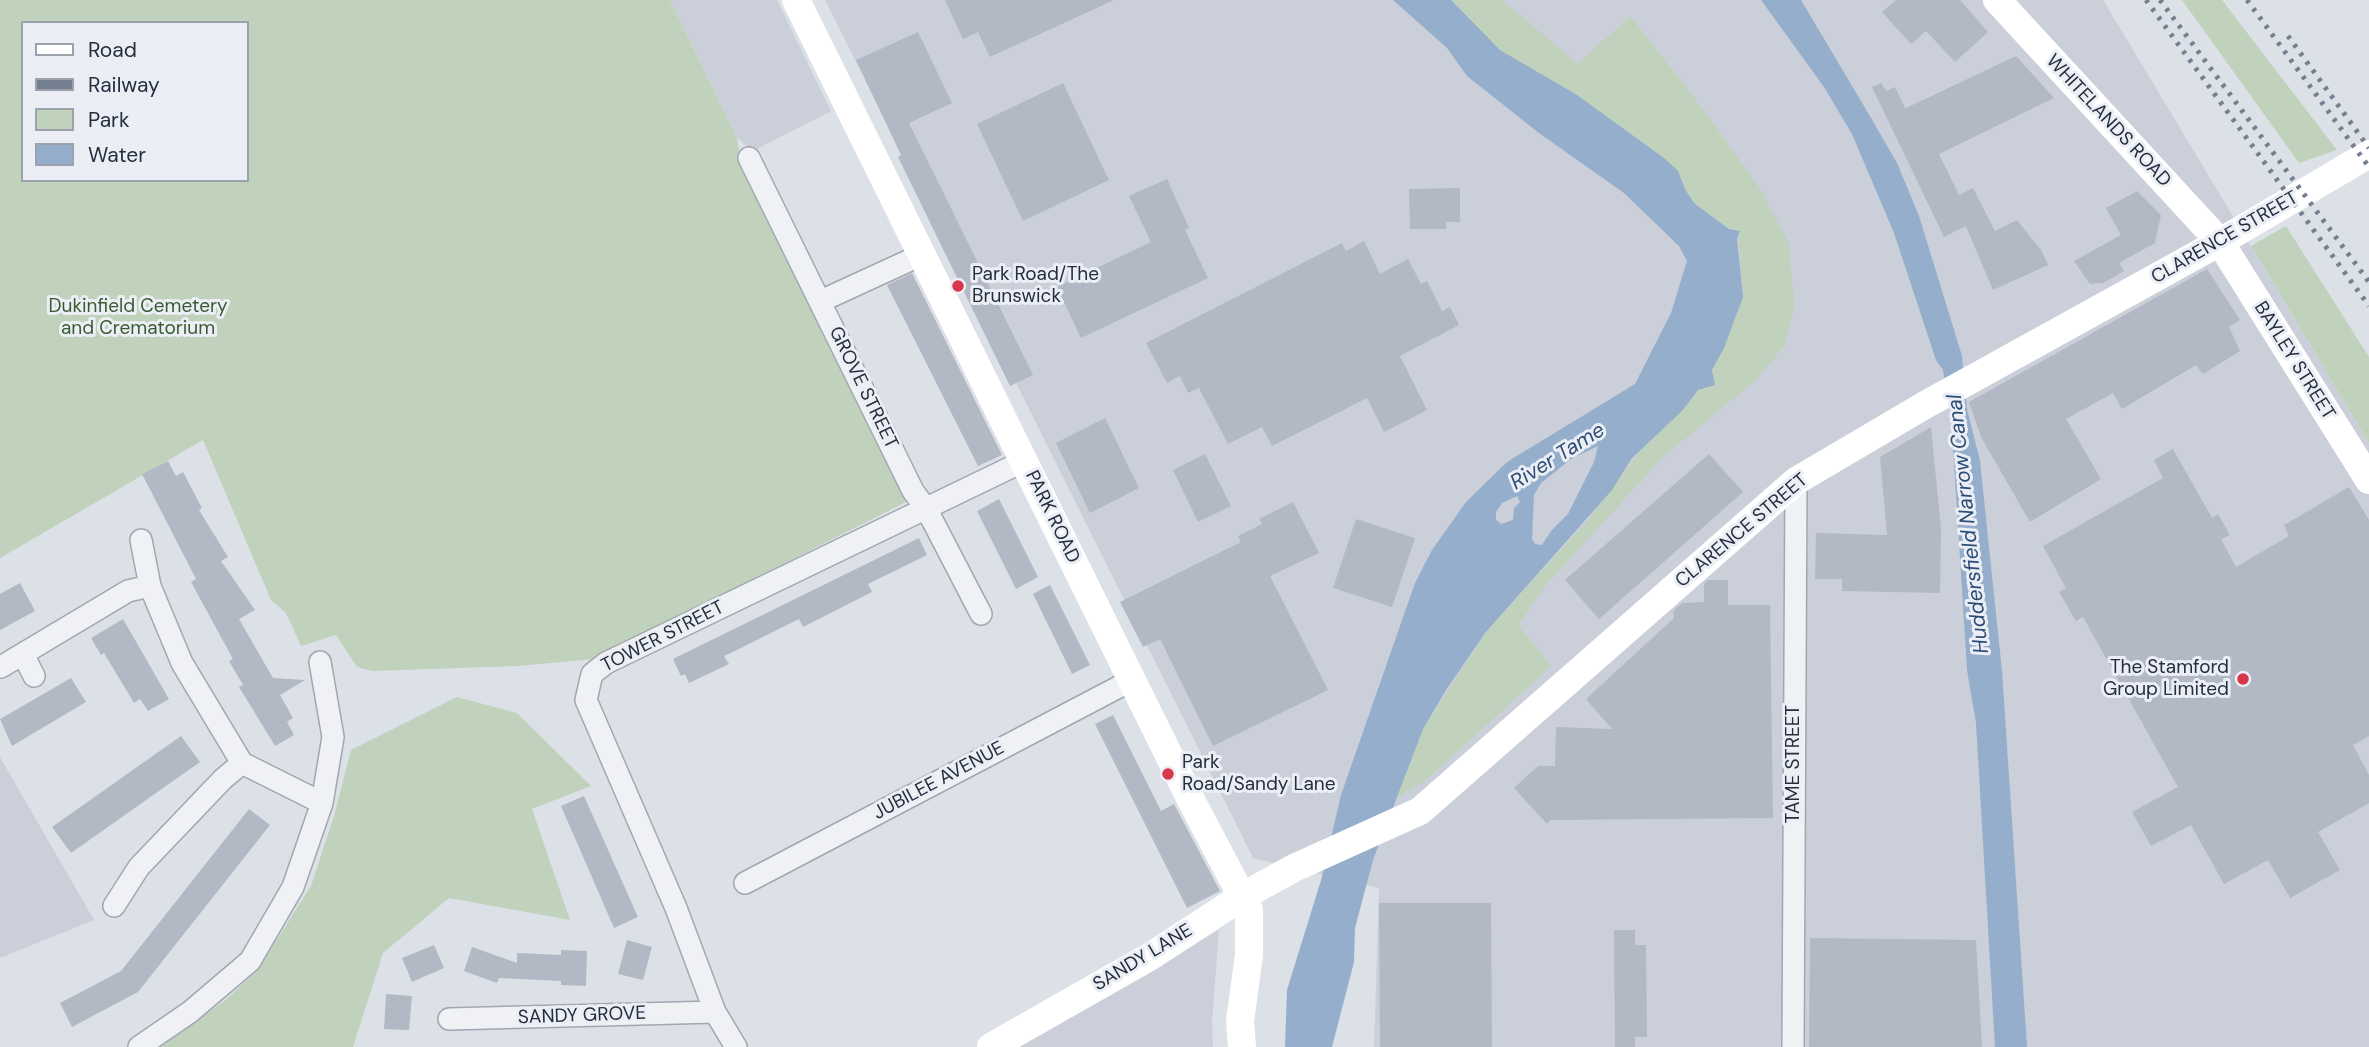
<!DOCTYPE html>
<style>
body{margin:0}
#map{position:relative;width:2369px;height:1047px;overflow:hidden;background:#dce0e7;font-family:"DM Sans",sans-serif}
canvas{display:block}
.legend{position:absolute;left:21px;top:21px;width:228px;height:161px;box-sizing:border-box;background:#ebeff5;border:2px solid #9ca2ac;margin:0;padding:9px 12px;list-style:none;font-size:21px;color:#252e3f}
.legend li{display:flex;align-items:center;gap:14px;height:35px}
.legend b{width:35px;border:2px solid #9ca2ac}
</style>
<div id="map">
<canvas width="2369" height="1047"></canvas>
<ul class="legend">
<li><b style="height:9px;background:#fff"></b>Road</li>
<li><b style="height:9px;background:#747f92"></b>Railway</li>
<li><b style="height:19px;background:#c1d2bc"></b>Park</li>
<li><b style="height:19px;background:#94aecb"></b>Water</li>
</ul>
</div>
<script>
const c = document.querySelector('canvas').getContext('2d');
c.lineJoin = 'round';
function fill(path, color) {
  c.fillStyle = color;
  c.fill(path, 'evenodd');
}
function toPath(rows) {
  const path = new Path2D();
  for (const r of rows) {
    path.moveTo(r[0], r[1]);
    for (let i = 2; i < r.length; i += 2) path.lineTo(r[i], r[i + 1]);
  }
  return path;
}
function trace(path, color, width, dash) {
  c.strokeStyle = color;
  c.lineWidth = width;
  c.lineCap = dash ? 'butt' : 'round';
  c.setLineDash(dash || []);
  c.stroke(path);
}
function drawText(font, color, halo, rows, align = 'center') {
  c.font = font + ' "DM Sans",sans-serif';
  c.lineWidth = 6;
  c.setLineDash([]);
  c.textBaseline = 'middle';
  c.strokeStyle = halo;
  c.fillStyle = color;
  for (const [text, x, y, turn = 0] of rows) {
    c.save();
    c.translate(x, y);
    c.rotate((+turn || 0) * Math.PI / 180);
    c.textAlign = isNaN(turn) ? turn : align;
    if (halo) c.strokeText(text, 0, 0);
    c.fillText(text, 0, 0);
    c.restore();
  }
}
const built = toPath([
 [670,0,777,0,831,111,753,151,737,138],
 [825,0,2103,0,2369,443,2369,1047,1374,1047,1379,888,1253,858],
 [0,757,94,920,0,958],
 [1219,930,1212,1022,1213,1047,1017,1047]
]);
const green = toPath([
 [0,0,670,0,737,138,740,159,906,502,595,659,518,666,372,671,357,667,336,635,301,646,286,613,271,600,203,440,0,558],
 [23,23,247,23,247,180,23,180],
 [1451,0,1502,0,1578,64,1630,16,1706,113,1760,189,1789,243,1794,306,1785,345,1757,379,1663,457,1546,585,1518,625,1551,666,1426,780,1395,799,1423,729,1485,633,1591,517,1647,441,1682,411,1698,389,1708,389,1712,370,1724,348,1743,297,1738,229,1730,229,1695,204,1686,191,1683,180,1664,158,1577,95,1500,50],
 [2182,0,2222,0,2337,150,2299,163],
 [2286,226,2369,357,2369,443,2251,246],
 [457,697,517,713,591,786,532,809,570,920,449,898,383,953,353,1047,159,1047,223,1002,256,972,311,886,334,816,351,750]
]);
const water = toPath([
 [1393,0,1451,0,1500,50,1577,95,1664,158,1678,171,1686,191,1695,204,1729,229,1740,231,1737,239,1743,297,1724,348,1712,370,1715,385,1698,390,1682,411,1632,458,1612,490,1485,633,1446,690,1423,729,1373,860,1355,928,1354,962,1332,1047,1285,1047,1287,990,1322,877,1341,795,1415,583,1432,550,1466,502,1507,462,1635,384,1671,313,1687,261,1679,246,1624,193,1539,133,1467,76,1447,48],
 [1598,446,1594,462,1568,514,1551,531,1542,545,1535,544,1532,539,1534,495,1541,483,1571,459],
 [1517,496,1520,502,1514,508,1513,520,1501,524,1496,520,1496,512,1502,503],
 [1761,0,1801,0,1871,118,1897,163,1919,216,1962,356,1967,409,1980,461,2002,671,2027,1047,1995,1047,1976,723,1967,670,1951,414,1943,370,1936,360,1894,233,1852,134,1824,87]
]);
const building = toPath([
 [945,0,1114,0,990,57,978,32,963,39],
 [1896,0,1960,0,1988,32,1955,62,1926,31,1911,44,1882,12],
 [918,32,952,103,909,123,1033,375,1010,386,898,157,901,155,856,60],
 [2016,56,2054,98,1939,154,1959,195,1973,188,1995,231,2017,220,2041,250,2048,265,1993,290,1966,226,1944,237,1872,87,1881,83,1886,91,1895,87,1905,108,1902,110],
 [1063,83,1109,180,1023,221,977,124],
 [1167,179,1189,228,1185,230,1208,278,1081,338,1057,287,1151,242,1129,196],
 [1460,188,1460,222,1446,222,1446,229,1410,229,1409,189],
 [2137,191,2161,215,2155,243,2119,263,2124,271,2103,283,2090,284,2074,261,2121,235,2106,208],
 [1364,241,1380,274,1408,259,1421,284,1427,281,1442,311,1450,307,1459,325,1400,356,1427,410,1384,432,1367,398,1272,446,1262,427,1228,444,1199,388,1188,393,1180,376,1167,383,1146,343,1342,243,1346,251],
 [2207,269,2240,320,2229,327,2240,351,2203,374,2196,365,2122,409,2113,393,2066,419,2101,479,2030,522,1981,437,1969,402],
 [912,273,1002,455,978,466,887,285],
 [1105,418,1139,488,1090,513,1056,443],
 [1931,427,1941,529,1940,593,1842,591,1842,579,1815,579,1816,533,1887,535,1880,457],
 [2173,449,2212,518,2218,514,2230,535,2221,539,2236,567,2289,536,2284,525,2349,487,2369,520,2369,736,2353,745,2369,775,2369,803,2318,832,2340,870,2290,898,2268,860,2224,884,2191,825,2151,846,2132,812,2178,787,2083,617,2076,621,2059,592,2066,588,2043,546,2163,478,2154,460],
 [1205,454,1231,506,1198,522,1173,470],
 [1709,454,1743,492,1599,619,1565,580],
 [168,461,176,476,183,472,202,508,199,510,228,557,221,561,255,610,239,619,273,678,305,680,280,695,293,718,287,722,294,735,275,746,239,687,243,685,229,661,233,659,191,582,196,579,142,474],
 [999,499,1038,577,1016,589,977,511],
 [1293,502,1319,553,1270,576,1328,690,1213,746,1160,639,1143,647,1120,602,1241,542,1238,536,1262,524,1259,519],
 [1356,519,1415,538,1392,607,1333,588],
 [919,538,927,555,868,584,872,592,803,627,799,619,739,649,724,656,729,664,689,683,685,674,681,676,673,659],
 [1708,580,1728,580,1728,605,1770,605,1773,818,1551,820,1547,824,1514,788,1538,766,1555,766,1556,727,1612,729,1586,699,1674,618,1673,611,1682,603,1704,602,1704,584],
 [20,583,35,611,0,630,0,594],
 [1050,585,1090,665,1072,674,1033,594],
 [123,619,169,699,148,711,140,699,134,703,104,653,101,655,91,638],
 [71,678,86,702,12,746,0,719],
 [1113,715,1161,811,1174,804,1220,891,1187,908,1095,724],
 [181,736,200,762,71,853,52,827],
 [584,796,638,917,614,928,561,806],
 [249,809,270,825,138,992,72,1027,60,1003,121,971],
 [1379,903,1491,903,1492,1047,1380,1047],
 [1614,930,1635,930,1635,945,1646,945,1647,1037,1635,1037,1635,1047,1615,1047],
 [1810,938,1976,940,1982,1047,1809,1047],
 [627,940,652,947,643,980,618,974],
 [434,945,444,968,412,982,402,958],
 [472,947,517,963,517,953,561,955,561,950,587,951,586,986,561,985,561,981,499,978,497,983,464,971],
 [386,994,412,996,409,1030,384,1029]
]);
const street = toPath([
 [749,158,913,491,927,510,981,614],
 [821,301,921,255],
 [141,540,150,586,182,663,242,763,322,803],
 [23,654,34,676],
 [1,667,128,591,150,586],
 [745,883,1132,680],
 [114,906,139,867,223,779,242,763],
 [449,1019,715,1012],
 [139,1047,190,1012,250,961,293,887,322,803,333,737,320,662],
 [736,1047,715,1012,676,908,586,700,592,674,606,663,1024,461],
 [1793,1047,1796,481]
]);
const secondary = toPath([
 [796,0,1191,800,1249,910,1249,955,1240,1021,1242,1047],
 [1997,0,2220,242,2369,480],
 [991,1047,1151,956,1243,896,1294,868,1420,811,1796,481,1925,405,2220,242,2369,154]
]);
const rail = toPath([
 [2146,0,2369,306],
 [2160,0,2369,282],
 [2247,0,2369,167],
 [2288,36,2369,148]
]);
const markers = [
 [958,286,7,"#d7364c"],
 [2243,679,7,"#d7364c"],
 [1168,774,7,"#d7364c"]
];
const streetNames = [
 ["WHITELANDS ROAD",2108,121,47],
 ["CLARENCE STREET",2225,238,-30],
 ["BAYLEY STREET",2294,361,58],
 ["GROVE STREET",863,388,64],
 ["PARK ROAD",1052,517,64],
 ["CLARENCE STREET",1742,531,-40],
 ["TOWER STREET",663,637,-27],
 ["TAME STREET",1794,764,-90],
 ["JUBILEE AVENUE",939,781,-28],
 ["SANDY LANE",1143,958,-31],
 ["SANDY GROVE",582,1016,-2]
];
const poiNames = [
 ["Park Road/The",972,275],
 ["Brunswick",972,297],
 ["The Stamford",2229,668,"right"],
 ["Group Limited",2229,690,"right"],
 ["Park",1182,763],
 ["Road/Sandy Lane",1182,785]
];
const parkNames = [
 ["Dukinfield Cemetery",138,307],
 ["and Crematorium",138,329]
];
const waterNames = [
 ["River Tame",1558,457,-32],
 ["Huddersfield Narrow Canal",1969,524,-96]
];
fill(built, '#cacfd9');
fill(green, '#c1d2bc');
fill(water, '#94aecb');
fill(building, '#b3b9c4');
trace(street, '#a1a7b1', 24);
trace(street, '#eff1f5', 21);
trace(secondary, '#fff', 28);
trace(rail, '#747f92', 5, [3.5, 7]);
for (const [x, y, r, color] of markers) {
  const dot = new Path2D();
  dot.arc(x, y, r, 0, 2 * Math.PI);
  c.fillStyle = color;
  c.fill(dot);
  trace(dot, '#ebeff5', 2.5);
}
drawText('19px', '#252e3f', '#ebeff5', streetNames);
drawText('19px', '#252e3f', '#ebeff5', poiNames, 'left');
drawText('19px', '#385b31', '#ebeff5', parkNames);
drawText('italic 21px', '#2c4c75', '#ebeff5', waterNames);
</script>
